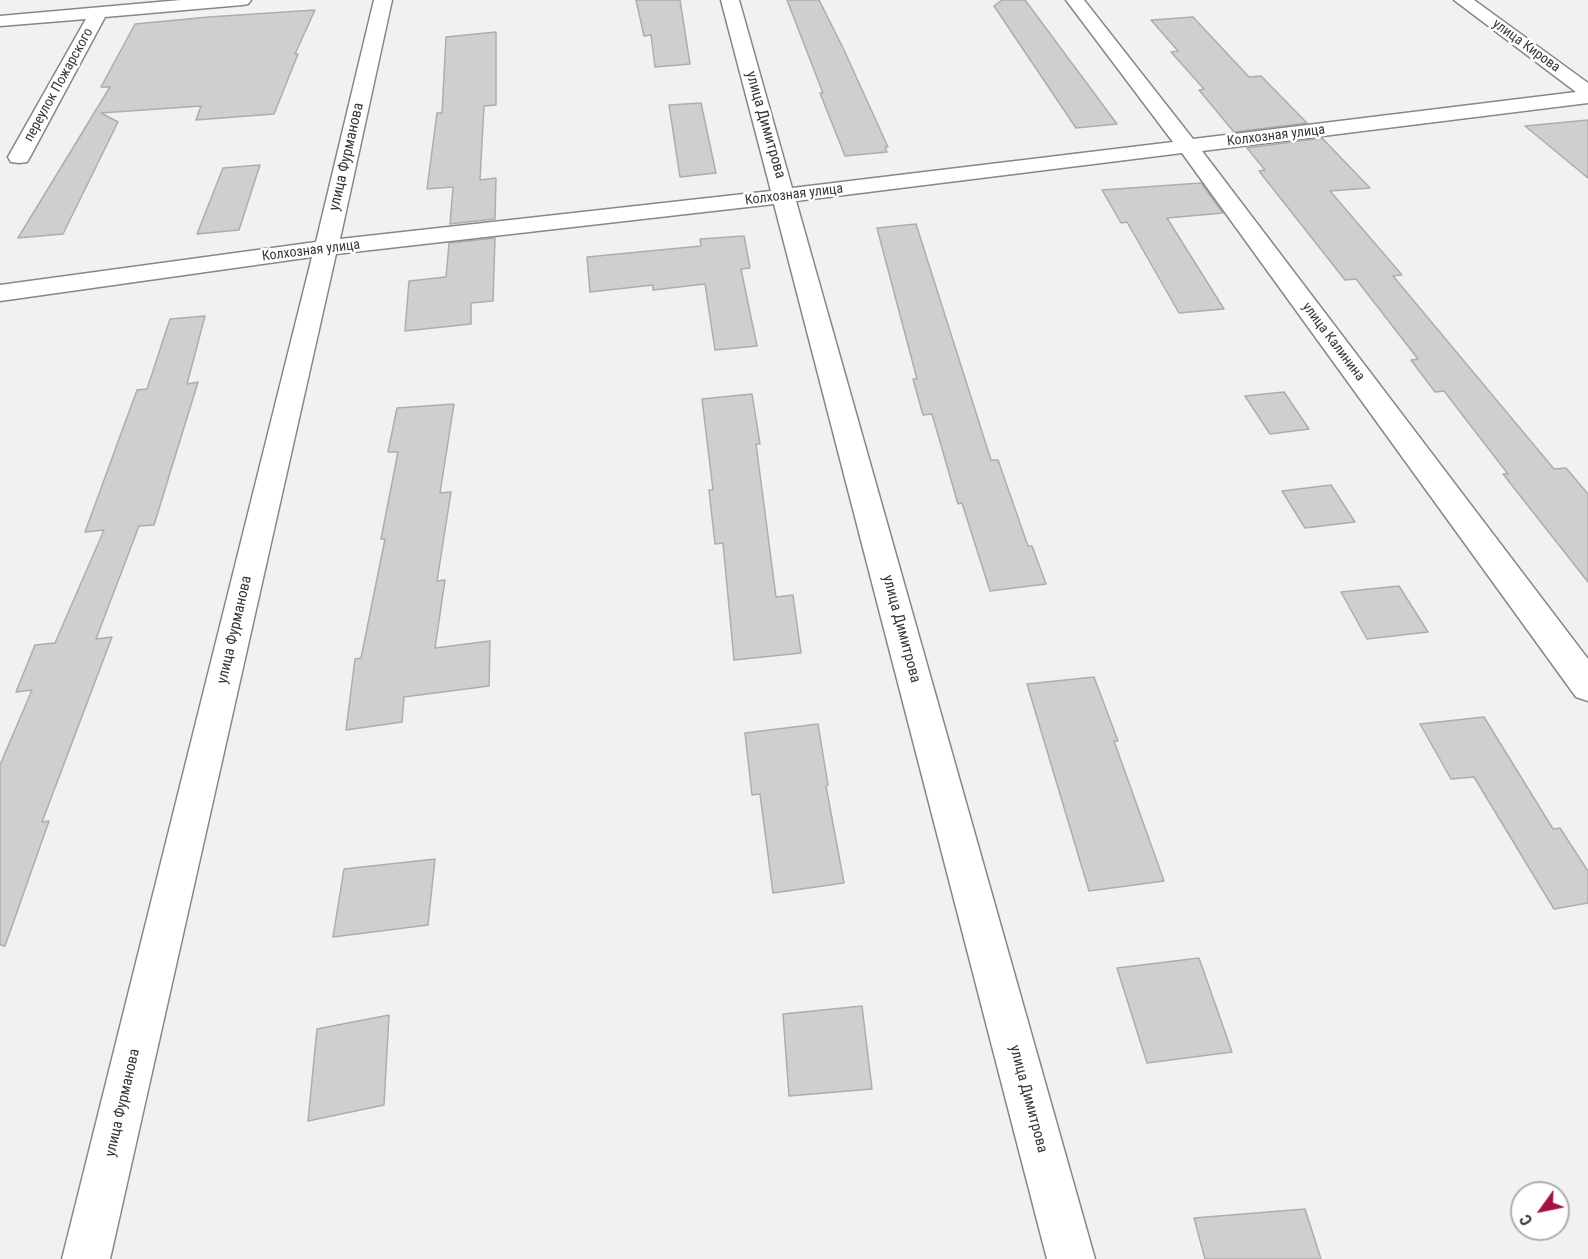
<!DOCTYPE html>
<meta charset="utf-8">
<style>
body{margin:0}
#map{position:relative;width:1588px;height:1259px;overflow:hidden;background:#f1f1f2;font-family:"Roboto Condensed",sans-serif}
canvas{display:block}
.north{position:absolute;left:1510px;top:1181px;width:60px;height:60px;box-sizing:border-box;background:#fff;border:2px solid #afafaf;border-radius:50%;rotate:237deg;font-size:16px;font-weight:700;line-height:24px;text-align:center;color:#373738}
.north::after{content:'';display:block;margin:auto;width:21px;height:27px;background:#a61046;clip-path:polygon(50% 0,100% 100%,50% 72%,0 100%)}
</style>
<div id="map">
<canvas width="1588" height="1259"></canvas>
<div class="north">С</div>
</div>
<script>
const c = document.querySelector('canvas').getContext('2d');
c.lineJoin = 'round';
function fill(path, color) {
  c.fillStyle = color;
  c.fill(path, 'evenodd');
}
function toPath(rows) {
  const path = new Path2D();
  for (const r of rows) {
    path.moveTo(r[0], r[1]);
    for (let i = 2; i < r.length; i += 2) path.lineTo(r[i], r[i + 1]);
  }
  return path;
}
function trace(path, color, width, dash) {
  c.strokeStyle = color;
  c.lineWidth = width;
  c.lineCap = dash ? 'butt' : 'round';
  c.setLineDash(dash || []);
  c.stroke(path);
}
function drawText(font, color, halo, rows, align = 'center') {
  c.font = font + ' "Roboto Condensed",sans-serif';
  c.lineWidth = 5;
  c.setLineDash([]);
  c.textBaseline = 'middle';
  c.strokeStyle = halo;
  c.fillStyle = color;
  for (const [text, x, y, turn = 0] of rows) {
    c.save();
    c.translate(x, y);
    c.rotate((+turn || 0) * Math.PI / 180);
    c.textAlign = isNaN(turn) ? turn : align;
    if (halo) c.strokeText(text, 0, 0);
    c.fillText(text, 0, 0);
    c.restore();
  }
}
const building = toPath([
 [636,0,680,0,690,64,655,67,651,35,644,36,636,0],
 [787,0,819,0,844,50,888,147,885,147,887,152,845,156,820,93,823,93,787,0],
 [1002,0,1025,0,1117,124,1076,128,994,6,1002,0],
 [315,10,295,54,298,54,274,114,196,120,201,106,101,113,118,122,63,234,18,238,110,87,101,87,135,24,209,17,315,10],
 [1193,17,1249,77,1261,76,1307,123,1234,132,1199,90,1204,89,1171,52,1178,51,1151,20,1193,17],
 [496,32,496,105,484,106,480,180,496,178,495,219,450,224,453,187,427,189,437,113,442,113,446,37,496,32],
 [701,103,716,173,680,177,669,105,701,103],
 [1588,120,1588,178,1525,126,1588,120],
 [1322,138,1370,188,1330,191,1402,275,1393,276,1554,469,1566,468,1588,494,1588,582,1503,474,1508,474,1444,391,1435,392,1411,360,1418,359,1356,279,1345,280,1259,171,1265,170,1247,148,1322,138],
 [260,165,239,230,197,234,223,168,260,165],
 [1201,183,1223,213,1167,218,1224,309,1179,313,1127,222,1121,223,1102,190,1201,183],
 [916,224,991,460,998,460,1028,546,1032,546,1046,584,990,591,962,503,958,504,932,414,923,415,913,379,917,379,877,228,916,224],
 [744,236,750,268,741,269,757,346,715,350,705,284,653,290,653,285,590,292,587,257,701,246,700,239,744,236],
 [495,238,493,301,471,303,471,324,405,331,409,281,446,277,449,243,495,238],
 [205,316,187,384,198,382,154,525,139,526,96,639,112,637,42,822,49,821,5,946,0,945,0,765,32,690,16,692,35,645,55,643,104,530,85,532,137,390,147,389,170,319,205,316],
 [1284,392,1309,429,1270,434,1245,396,1284,392],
 [752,394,760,444,756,444,776,597,793,595,801,653,734,660,723,543,715,544,709,490,713,490,702,399,752,394],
 [454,404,440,493,451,492,437,581,445,580,435,648,490,641,489,686,404,697,402,722,346,730,355,659,361,658,385,539,381,539,398,452,388,452,397,408,454,404],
 [1331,485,1355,522,1305,528,1282,491,1331,485],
 [1399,586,1428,632,1367,639,1341,592,1399,586],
 [1094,677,1118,741,1114,741,1164,881,1089,891,1027,684,1094,677],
 [1484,717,1553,829,1560,828,1588,871,1588,903,1554,909,1474,777,1451,779,1420,724,1484,717],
 [818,724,828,785,826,786,844,883,773,893,760,794,752,795,745,733,818,724],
 [435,859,428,925,333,937,344,869,435,859],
 [1199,958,1232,1052,1147,1063,1117,968,1199,958],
 [862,1006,872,1089,789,1096,783,1014,862,1006],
 [389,1015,384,1105,308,1121,317,1029,389,1015],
 [1305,1209,1321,1259,1205,1259,1194,1218,1305,1209]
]);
const minor = toPath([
 [181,0,251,0,248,4,242,5,105,17,30,157,27,162,19,163,11,162,8,157,86,19,0,26,0,16,181,0],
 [374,0,392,0,340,239,771,191,721,0,739,0,792,188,1173,142,1066,0,1084,0,1193,139,1576,92,1454,0,1474,0,1588,83,1588,103,1202,151,1588,659,1588,701,1576,697,1182,153,796,201,1095,1259,1047,1259,774,204,336,254,110,1259,62,1259,312,257,0,301,0,285,316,242,374,0]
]);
const farStreetnames = [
 ["улица Кирова",1526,46,36],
 ["переулок Пожарского",59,85,-61],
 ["Колхозная улица",1276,136,-7],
 ["Колхозная улица",794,195,-7],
 ["Колхозная улица",311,251,-7],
 ["улица Калинина",1333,342,53]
];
const streetNames = [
 ["улица Димитрова",765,125,74],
 ["улица Фурманова",347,157,-77],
 ["улица Димитрова",901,629,75],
 ["улица Фурманова",235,630,-77],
 ["улица Димитрова",1028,1099,75],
 ["улица Фурманова",123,1103,-77]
];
fill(building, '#cfcfd0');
trace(building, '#adadae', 1.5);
trace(minor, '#878788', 3);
fill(minor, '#fff');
drawText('14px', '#373738', '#fff', farStreetnames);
drawText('15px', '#373738', '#fff', streetNames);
</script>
